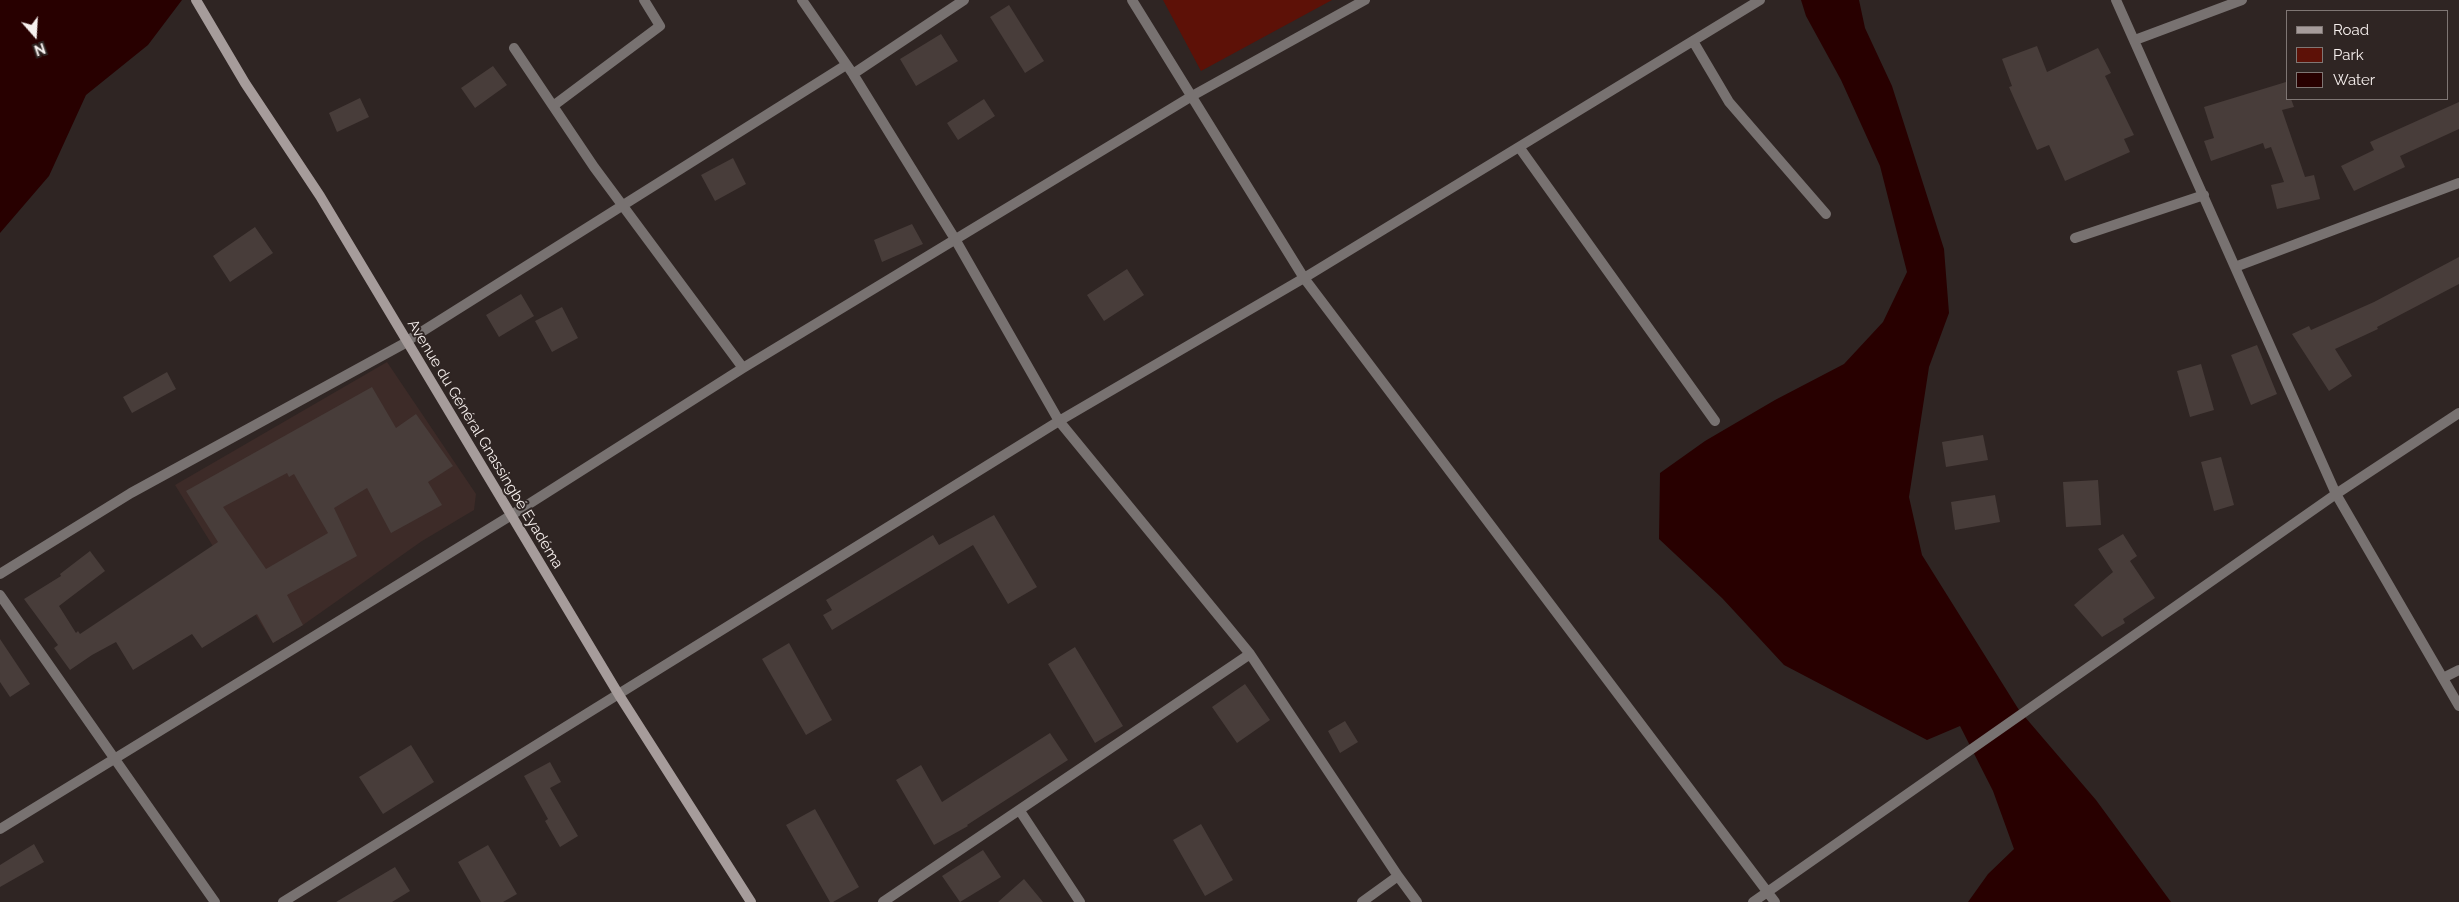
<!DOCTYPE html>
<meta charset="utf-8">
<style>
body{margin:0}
#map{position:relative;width:2459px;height:902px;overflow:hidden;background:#2f2523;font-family:Raleway,sans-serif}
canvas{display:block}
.legend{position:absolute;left:2286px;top:10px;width:162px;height:90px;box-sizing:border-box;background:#2f2523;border:1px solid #7f7674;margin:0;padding:6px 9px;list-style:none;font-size:15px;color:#f7f0ee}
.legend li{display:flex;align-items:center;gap:10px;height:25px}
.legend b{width:25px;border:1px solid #7f7674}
.north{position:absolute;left:10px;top:10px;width:50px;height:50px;-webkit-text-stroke:4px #2f2523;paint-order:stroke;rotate:161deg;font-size:14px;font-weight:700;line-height:20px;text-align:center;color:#f7f0ee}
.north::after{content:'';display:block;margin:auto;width:18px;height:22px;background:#f7f0ee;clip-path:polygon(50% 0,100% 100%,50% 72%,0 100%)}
</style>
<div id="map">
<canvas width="2459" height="902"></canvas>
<ul class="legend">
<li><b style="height:6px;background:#a69c9b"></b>Road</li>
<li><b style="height:14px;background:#5d1107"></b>Park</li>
<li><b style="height:14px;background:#280000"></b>Water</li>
</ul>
<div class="north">N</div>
</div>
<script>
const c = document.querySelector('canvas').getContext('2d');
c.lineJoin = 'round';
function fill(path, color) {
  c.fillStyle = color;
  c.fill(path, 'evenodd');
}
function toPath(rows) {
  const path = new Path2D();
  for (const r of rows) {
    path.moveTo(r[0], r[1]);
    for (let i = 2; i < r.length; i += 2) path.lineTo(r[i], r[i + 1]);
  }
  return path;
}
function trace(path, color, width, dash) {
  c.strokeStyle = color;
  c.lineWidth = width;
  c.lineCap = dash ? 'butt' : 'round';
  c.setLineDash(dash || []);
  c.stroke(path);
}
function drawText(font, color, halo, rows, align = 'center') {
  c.font = font + ' Raleway,sans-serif';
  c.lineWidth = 4;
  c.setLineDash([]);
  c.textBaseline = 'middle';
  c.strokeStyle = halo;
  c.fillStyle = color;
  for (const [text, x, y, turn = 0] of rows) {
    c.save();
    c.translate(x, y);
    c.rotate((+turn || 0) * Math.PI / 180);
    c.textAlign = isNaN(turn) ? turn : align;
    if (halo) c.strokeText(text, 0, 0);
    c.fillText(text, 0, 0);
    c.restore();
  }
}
const built = toPath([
 [387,362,476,494,474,510,422,541,303,625,273,643,175,485]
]);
const green = toPath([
 [1163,0,1332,0,1201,71]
]);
const water = toPath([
 [0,0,182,0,148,45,86,95,49,176,0,233],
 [1801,0,1859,0,1865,28,1892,86,1944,249,1949,313,1929,367,1909,497,1922,555,2019,710,2096,800,2171,902,1968,902,1988,874,2014,849,1993,791,1960,726,1927,740,1784,665,1722,598,1659,539,1660,473,1705,441,1775,400,1844,364,1883,322,1907,272,1880,166,1841,80,1806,16]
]);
const building = toPath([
 [1009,5,1044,61,1025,73,990,17],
 [941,34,958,61,916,86,900,59],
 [2037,46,2047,72,2098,48,2111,73,2105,76,2134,135,2124,139,2130,152,2065,181,2049,145,2037,150,2009,87,2012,86,2002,59],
 [493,66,507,85,475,108,461,88],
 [2286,82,2288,99,2291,99,2294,107,2282,110,2305,177,2314,175,2320,199,2277,209,2271,185,2284,182,2271,147,2265,149,2263,143,2211,161,2204,141,2214,138,2204,107],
 [360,98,369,117,337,132,329,113],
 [984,99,995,116,958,140,947,123],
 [2459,102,2459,129,2400,156,2405,167,2354,191,2341,166,2374,150,2370,142],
 [733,158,746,184,715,201,701,175],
 [912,224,923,244,882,262,874,240],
 [255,227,273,253,230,282,213,256],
 [2459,257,2459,284,2377,327,2378,329,2335,349,2352,376,2329,391,2292,334,2309,326,2311,330,2374,302],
 [1127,269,1144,295,1104,321,1087,295],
 [521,294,534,316,499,337,486,315],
 [562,307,578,338,552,352,535,321],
 [2257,345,2277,394,2251,405,2231,355],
 [2201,364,2214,410,2190,417,2177,371],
 [167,372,176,389,132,413,123,397],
 [372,387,396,428,416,414,453,466,428,482,442,505,391,533,367,488,334,508,357,556,287,595,303,625,273,643,257,614,202,648,192,634,133,670,116,642,92,655,70,670,54,648,58,645,24,599,61,576,60,574,90,551,105,571,59,606,76,633,78,631,80,634,218,542,186,491],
 [287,473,289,477,294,474,328,533,266,569,223,507],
 [1983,435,1988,460,1946,467,1942,442],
 [2221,457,2234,505,2214,511,2201,462],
 [2098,480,2101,525,2066,527,2063,482],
 [1995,495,2000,522,1955,530,1951,502],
 [994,515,1037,587,1008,604,973,545,832,630,823,615,832,610,826,600,933,535,939,545],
 [2123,534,2137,556,2130,561,2155,598,2123,619,2125,623,2102,637,2074,605,2113,572,2098,549],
 [0,639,30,684,10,697,0,682],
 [789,643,832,720,806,735,762,659],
 [1075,647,1123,726,1095,743,1048,664],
 [1245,684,1270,720,1237,743,1212,707],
 [1345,721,1358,742,1340,753,1328,731],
 [1050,733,1068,760,967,825,968,826,934,845,896,780,921,765,942,802],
 [411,745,434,782,383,814,359,777],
 [550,762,561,782,550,788,578,836,560,847,545,821,548,819,524,776],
 [815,809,859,887,833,902,830,902,786,825],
 [1201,824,1233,880,1205,896,1173,840],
 [34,844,44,862,0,887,0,865],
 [488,845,517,894,503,902,481,902,458,862],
 [983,850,1001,877,960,902,942,876],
 [395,867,410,891,392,902,336,902],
 [1024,879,1043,902,998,902]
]);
const minor = toPath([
 [802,0,853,74,955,239,1059,421,1250,654,1398,876,1417,902],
 [1132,0,1304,278,1775,902],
 [2116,0,2336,494,2459,706],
 [2135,40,2242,0],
 [1693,41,1729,102,1826,214],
 [514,48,594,167,743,368],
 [853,74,964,0],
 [553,106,660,26,644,0],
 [1519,147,1715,421],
 [2075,238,2204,195],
 [2235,267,2459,183],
 [407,341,846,65],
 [0,574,131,493,407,342],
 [0,595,215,902],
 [2443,678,2459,670],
 [1020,811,1080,902],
 [0,829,510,516,743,368,1192,96,1365,0],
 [283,902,1059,421,1304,278,1760,0],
 [883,902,1250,654],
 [1362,902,1398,876],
 [1753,902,2336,494,2459,413]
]);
const secondary = toPath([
 [196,0,245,83,320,196,619,695,751,902]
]);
const streetNames = [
 ["Avenue du Général Gnassingbé Eyadéma",485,444,59]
];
fill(built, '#3d2b28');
fill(green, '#5d1107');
fill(water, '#280000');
fill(building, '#483d3a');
trace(minor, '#787271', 10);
trace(secondary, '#a69c9b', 10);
drawText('15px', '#f7f0ee', '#2f2523', streetNames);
</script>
